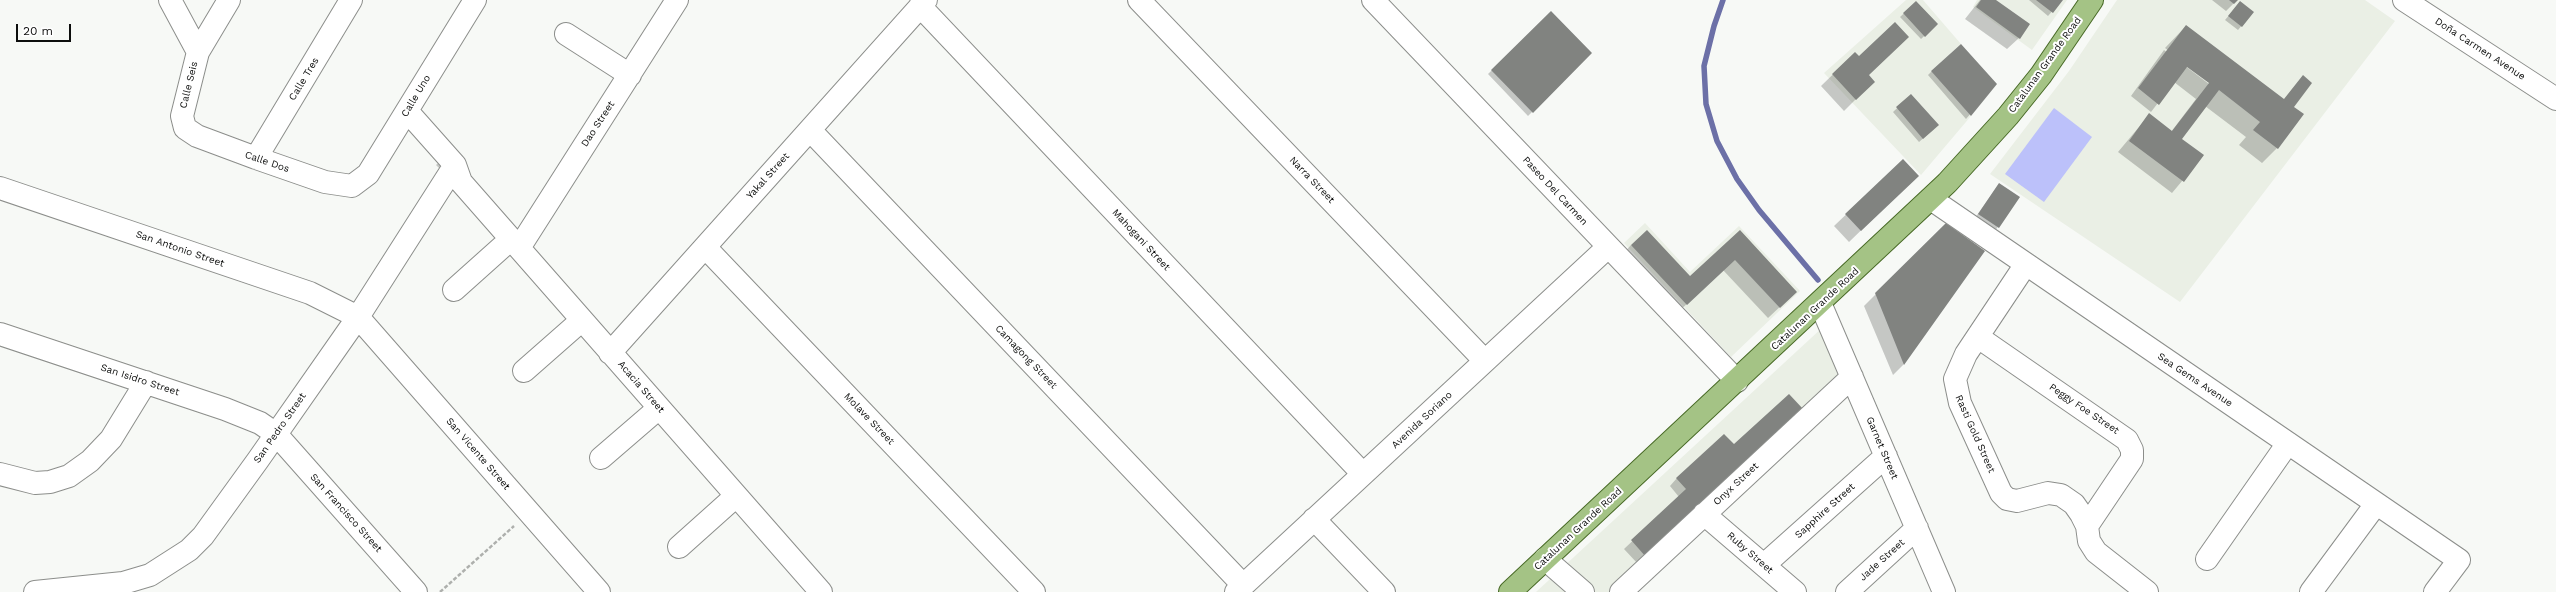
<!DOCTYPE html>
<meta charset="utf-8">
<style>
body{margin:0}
#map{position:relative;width:2556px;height:592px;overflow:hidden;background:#f7f9f6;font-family:"Work Sans",sans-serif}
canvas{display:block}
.scale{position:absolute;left:16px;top:24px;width:55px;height:18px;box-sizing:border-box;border:2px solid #0d0e0d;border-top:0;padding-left:5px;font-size:12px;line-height:14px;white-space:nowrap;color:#0d0e0d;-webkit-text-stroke:3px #fff;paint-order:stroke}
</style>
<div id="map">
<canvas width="2556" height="592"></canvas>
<div class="scale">20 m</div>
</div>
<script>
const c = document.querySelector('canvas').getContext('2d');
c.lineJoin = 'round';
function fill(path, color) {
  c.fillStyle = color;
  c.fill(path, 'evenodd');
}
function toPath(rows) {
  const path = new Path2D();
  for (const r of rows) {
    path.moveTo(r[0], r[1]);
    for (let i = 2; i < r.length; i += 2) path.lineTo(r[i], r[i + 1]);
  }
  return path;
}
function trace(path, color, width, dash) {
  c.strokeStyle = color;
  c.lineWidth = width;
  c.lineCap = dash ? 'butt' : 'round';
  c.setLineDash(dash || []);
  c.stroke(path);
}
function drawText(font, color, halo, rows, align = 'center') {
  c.font = font + ' "Work Sans",sans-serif';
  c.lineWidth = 4;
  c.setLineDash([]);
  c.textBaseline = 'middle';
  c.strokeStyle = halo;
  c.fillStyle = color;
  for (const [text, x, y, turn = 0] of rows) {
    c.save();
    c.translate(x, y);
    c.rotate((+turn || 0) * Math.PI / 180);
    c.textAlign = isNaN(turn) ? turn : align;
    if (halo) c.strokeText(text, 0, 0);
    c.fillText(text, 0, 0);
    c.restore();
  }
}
const built = toPath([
 [1906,0,1923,0,1961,44,1931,71,1971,116,1921,175,1824,73],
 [1977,0,2067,0,2032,50,1973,7],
 [2117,0,2365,0,2395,21,2180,302,1990,174,2069,71],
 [1645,223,1690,272,1739,226,1800,291,1731,357,1624,243],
 [1823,327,1843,375,1610,592,1536,592]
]);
const green = toPath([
 [2054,108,2092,137,2044,202,2005,174]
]);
const shadow = toPath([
 [1980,0,1994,0,2019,38,2007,49,1965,19],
 [2029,0,2062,0,2048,16],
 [2212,0,2237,0,2226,11],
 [1916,2,1937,24,1921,39,1900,17],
 [2237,6,2253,12,2238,30,2225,20],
 [1551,12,1591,53,1528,116,1488,74],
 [2186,26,2293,107,2277,148,2262,163,2239,145,2246,137,2205,106,2181,139,2203,156,2172,193,2118,152,2149,115,2171,132,2196,99,2174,82,2151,112,2131,96,2164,50,2209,84,2210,83,2165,48],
 [1855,53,1867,75,1862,93,1844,111,1821,86],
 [1932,71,1996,84,1966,119,1928,75],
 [1911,95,1934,129,1919,142,1893,112],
 [441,160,446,164,440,169,436,165],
 [1903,160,1906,187,1849,242,1834,226],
 [1999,184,2018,198,1995,231,1975,218],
 [1946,224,1904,364,1893,375,1864,306],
 [1740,231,1784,303,1768,318,1723,270,1675,315,1620,257,1631,245,1690,278],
 [1734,446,1638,564,1624,549,1679,497,1670,486,1677,478]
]);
const stream = toPath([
 [1723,0,1714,26,1704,66,1706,104,1717,141,1737,179,1759,210,1818,280]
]);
const building = toPath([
 [1981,0,1996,0,2030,24,2020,39,1976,7],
 [2036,0,2063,0,2053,13],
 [2229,0,2238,0,2234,4],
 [1916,1,1938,24,1925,37,1903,13],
 [2240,1,2254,12,2242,27,2228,16],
 [1551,11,1592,53,1533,113,1491,70],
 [1895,22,1909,37,1869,75,1875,82,1856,100,1832,74,1855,52,1859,56],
 [2186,25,2284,99,2303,75,2312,83,2294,107,2304,114,2278,149,2253,130,2260,122,2219,90,2182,139,2204,155,2184,182,2129,141,2149,113,2172,131,2209,83,2187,67,2159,105,2138,88],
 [1961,44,1997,84,1971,116,1931,71],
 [1911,94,1939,125,1923,139,1896,107],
 [1903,159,1919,176,1861,231,1845,214],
 [1999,183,2020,197,1999,228,1978,214],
 [1946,223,1985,251,1904,365,1875,293],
 [1647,230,1690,276,1740,230,1797,292,1780,308,1735,260,1687,305,1631,245],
 [1789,394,1804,410,1646,557,1631,540,1686,489,1676,478,1724,434,1734,444]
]);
const path = toPath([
 [440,592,514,526]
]);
const minor = toPath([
 [170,0,198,52],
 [229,0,198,52,182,116,185,128,197,136,256,158,325,182,352,186,368,174,475,0],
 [1139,0,1485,361],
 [1373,0,1737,381],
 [2404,0,2556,99],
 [920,6,1363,474],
 [566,34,630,75],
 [407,111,455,165,461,182,821,592],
 [810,130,1243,585],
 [256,158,351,0],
 [0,188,310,293,358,317,599,592],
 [1931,199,2459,560,2435,592],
 [705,247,1034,592],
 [519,248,677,0],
 [2026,264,1966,354,1955,379,1960,403,2001,493,2007,499,2017,501,2048,493,2061,495,2074,504,2081,514,2087,526,2089,541,2096,552,2147,592],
 [454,290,511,239],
 [1820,303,1944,592],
 [0,334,225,409,260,423,276,434,416,592],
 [1978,337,2127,440,2132,450,2132,459,2087,526],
 [610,353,926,0],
 [524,371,582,320],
 [601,458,659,408],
 [0,474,35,483,50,482,69,476,90,461,111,439,146,382],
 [1704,514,1795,592],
 [1314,519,1384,592],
 [679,547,736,496],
 [1545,559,1583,592],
 [2207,559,2288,443],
 [1764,565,1886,456],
 [35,592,123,583,150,575,189,550,203,536,258,460,358,317,455,165],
 [1236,592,1608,247],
 [1621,592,1852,377],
 [1847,592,1917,528],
 [2311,592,2376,504]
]);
const major = toPath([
 [1510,592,1947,183,2008,116,2041,75,2092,0]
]);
const streetNames = [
 ["Doña Carmen Avenue",2480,49,33],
 ["Catalunan Grande Road",2045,65,-54],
 ["Calle Tres",304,79,-59],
 ["Calle Seis",189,85,-76],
 ["Calle Uno",416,96,-59],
 ["Dao Street",598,124,-57],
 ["Calle Dos",267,162,19],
 ["Yakal Street",768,176,-48],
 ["Narra Street",1312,180,46],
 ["Paseo Del Carmen",1555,191,47],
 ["Mahogani Street",1141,240,47],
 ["San Antonio Street",180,249,19],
 ["Catalunan Grande Road",1815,309,-43],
 ["Camagong Street",1026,357,46],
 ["San Isidro Street",140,380,18],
 ["Sea Gems Avenue",2195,380,34],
 ["Acacia Street",641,387,49],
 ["Peggy Foe Street",2084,409,34],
 ["Molave Street",869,419,46],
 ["Avenida Soriano",1422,420,-43],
 ["San Pedro Street",280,428,-55],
 ["Rasti Gold Street",1975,434,66],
 ["Garnet Street",1882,448,67],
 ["San Vicente Street",478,454,49],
 ["Onyx Street",1736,484,-43],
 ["Sapphire Street",1825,511,-42],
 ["San Francisco Street",346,513,48],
 ["Catalunan Grande Road",1578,529,-43],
 ["Ruby Street",1750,553,41],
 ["Jade Street",1882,560,-42]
];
fill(built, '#eaefe5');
fill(green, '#bcc1fa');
fill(shadow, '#0003');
trace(stream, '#6c70a7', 5.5);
fill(building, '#818380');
trace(minor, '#8c8e8b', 24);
trace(major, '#486a26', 24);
trace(path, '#aeb0ad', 2.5, [4, 2]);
trace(minor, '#fff', 22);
trace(major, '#a4c385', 22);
drawText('10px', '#0d0e0d', '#fff', streetNames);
</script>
